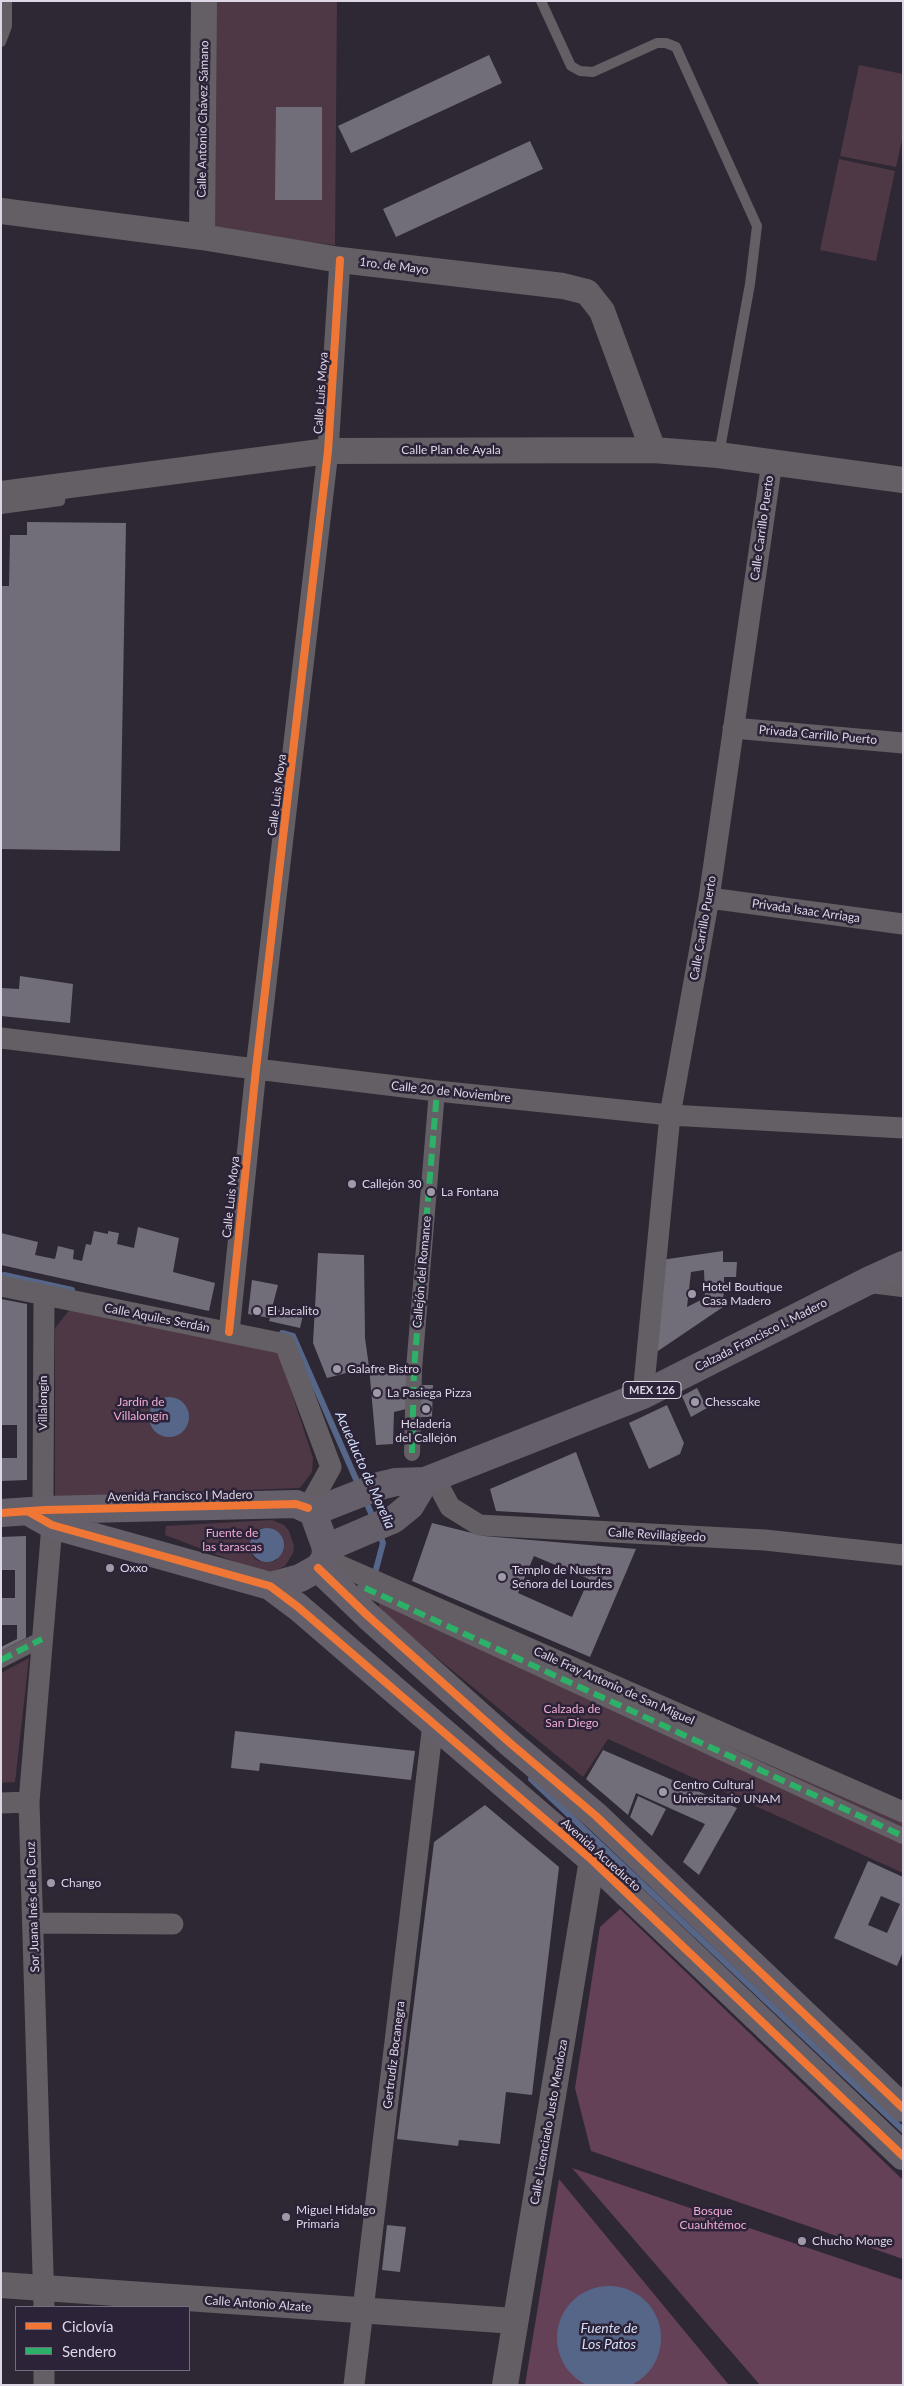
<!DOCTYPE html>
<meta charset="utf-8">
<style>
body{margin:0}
#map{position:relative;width:904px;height:2386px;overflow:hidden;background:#2e2834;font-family:Lato,sans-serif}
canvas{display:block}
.frame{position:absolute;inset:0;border:2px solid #ddd7e6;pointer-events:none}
.legend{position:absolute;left:15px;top:2306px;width:175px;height:65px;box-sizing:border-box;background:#2d2339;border:1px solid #736b7e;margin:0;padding:6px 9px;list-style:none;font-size:15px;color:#ddd7e6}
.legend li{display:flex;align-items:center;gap:10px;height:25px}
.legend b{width:25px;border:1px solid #736b7e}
</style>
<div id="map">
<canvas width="904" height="2386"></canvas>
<div class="frame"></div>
<ul class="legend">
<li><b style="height:6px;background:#f07635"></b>Ciclovía</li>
<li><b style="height:6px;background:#2db169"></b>Sendero</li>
</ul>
</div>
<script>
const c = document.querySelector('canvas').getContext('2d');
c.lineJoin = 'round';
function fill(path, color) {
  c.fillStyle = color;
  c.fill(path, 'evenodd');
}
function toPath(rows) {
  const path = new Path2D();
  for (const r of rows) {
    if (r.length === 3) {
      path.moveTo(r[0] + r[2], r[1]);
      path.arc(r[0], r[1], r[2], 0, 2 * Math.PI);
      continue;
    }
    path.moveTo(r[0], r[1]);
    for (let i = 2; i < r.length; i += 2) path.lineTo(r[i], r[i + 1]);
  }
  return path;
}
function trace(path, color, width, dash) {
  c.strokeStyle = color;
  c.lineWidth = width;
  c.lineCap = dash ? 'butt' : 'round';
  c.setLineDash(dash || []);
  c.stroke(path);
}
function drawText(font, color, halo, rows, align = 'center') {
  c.font = font + ' Lato,sans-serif';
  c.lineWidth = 5;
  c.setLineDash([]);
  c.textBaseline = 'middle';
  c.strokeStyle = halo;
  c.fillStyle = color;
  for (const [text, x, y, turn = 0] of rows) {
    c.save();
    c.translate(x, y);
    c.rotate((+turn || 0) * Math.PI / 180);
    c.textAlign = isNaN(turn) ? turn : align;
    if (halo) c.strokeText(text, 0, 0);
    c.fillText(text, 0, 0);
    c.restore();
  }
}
const green = toPath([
 [214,1,337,1,335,245,212,230],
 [859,65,903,74,903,136,896,167,840,156],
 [839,159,895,171,876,261,820,250],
 [71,1308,277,1348,313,1458,312,1472,300,1488,55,1497,55,1328],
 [272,1520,284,1525,289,1531,294,1546,293,1553,285,1566,269,1573,262,1572,165,1535,166,1526],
 [264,1528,270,1528,277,1560,271,1562,259,1561,254,1558,249,1548,259,1529],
 [380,1601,903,1818,903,1873,608,1739,583,1777,383,1614,379,1607],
 [29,1658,15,1782,1,1783,1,1673]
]);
const forest = toPath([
 [620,1909,903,2180,903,2259,591,2151,575,2088,600,1927],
 [572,2168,903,2280,903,2385,760,2385],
 [559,2179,729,2385,525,2385]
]);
const water = toPath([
 [169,1417,20],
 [267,1545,17],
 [609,2338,52]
]);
const stream = toPath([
 [4,1275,72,1290],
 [282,1333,293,1336,359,1486],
 [364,1497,374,1520],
 [374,1577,383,1543,379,1532],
 [531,1779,903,2130]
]);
const building = toPath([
 [489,55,502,83,351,153,338,126],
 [276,107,322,107,322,200,275,200],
 [530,141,543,169,396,237,383,209],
 [27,522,126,523,120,851,1,849,1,586,9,586,10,535,27,535],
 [20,976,73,984,70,1023,1,1016,1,988,19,989],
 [138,1227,179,1238,173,1272,215,1283,209,1311,1,1265,1,1233,38,1242,35,1255,55,1259,58,1246,74,1250,73,1259,82,1261,86,1244,91,1245,94,1231,108,1234,108,1231,119,1233,117,1244,134,1248],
 [723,1251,723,1262,737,1262,736,1277,724,1277,723,1307,655,1353,661,1260],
 [704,1270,705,1298,687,1307,691,1272],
 [318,1253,364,1255,365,1338,369,1367,402,1367,402,1375,411,1375,410,1408,394,1412,393,1444,376,1445,369,1367,327,1378,313,1343],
 [252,1280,278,1285,272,1308,303,1315,300,1328,269,1321,270,1318,248,1314],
 [1,1299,27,1304,27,1480,1,1481,1,1458,17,1458,17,1425,1,1425],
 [420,1385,433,1385,432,1417,418,1417],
 [697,1388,707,1408,691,1417,682,1396],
 [667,1405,684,1443,680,1454,649,1469,629,1423],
 [576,1452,600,1517,496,1511,490,1489],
 [432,1523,484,1536,636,1549,590,1657,412,1581],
 [534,1556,589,1579,572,1617,518,1593],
 [26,1536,26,1638,1,1651,1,1647,17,1639,17,1625,1,1625,1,1598,15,1598,15,1570,1,1570,1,1537],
 [235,1731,415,1751,411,1780,260,1763,259,1771,231,1768],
 [603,1750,737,1808,699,1875,683,1862,705,1824,636,1793,628,1815,586,1779],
 [638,1796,666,1809,652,1836,630,1817],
 [485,1805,559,1867,532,2095,506,2092,500,2144,459,2140,458,2146,397,2139,434,1842],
 [868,1861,903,1877,903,1952,897,1966,834,1938],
 [881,1896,900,1904,887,1933,868,1925],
 [387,2225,406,2227,400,2272,382,2270]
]);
const service = toPath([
 [541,1,571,66,580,71,593,72,657,43,666,43,676,47,757,226,750,284,719,454],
 [1,42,7,26,7,1],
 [1,509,60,501,62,487]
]);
const pedestrian = toPath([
 [412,1453,414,1369,437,1091],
 [365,1588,903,1836],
 [1,1660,42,1639]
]);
const minor = toPath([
 [733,728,903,743],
 [709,898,903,924],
 [1,1038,437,1091,670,1115,903,1128],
 [1,1286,285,1344,331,1467,308,1508],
 [229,1332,256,1069,328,451,340,260],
 [643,1395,670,1115,709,898,772,462],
 [434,1477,450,1507,479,1525,765,1540,903,1555],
 [325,1559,903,1812],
 [1,1803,29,1802],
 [34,1923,173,1924],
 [44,2307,29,1802,52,1525,45,1510,43,1498,44,1295],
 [44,2370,44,2385],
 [354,2385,433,1724]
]);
const tertiary = toPath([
 [1,211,202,237,340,260,563,286,587,292,602,311,653,450],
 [202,237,204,1],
 [1,494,328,451,653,450,718,455,903,480],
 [870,1280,903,1284],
 [1,2285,515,2321],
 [505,2385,592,1860]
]);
const primary = toPath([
 [313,1512,379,1486,396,1482,425,1481,643,1395,870,1280,903,1265],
 [1,1513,45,1510,296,1504,313,1512,326,1548,325,1559,318,1568,300,1578,270,1586,52,1525,29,1512],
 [326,1548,394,1519,410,1506,425,1481],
 [318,1568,368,1616,510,1743,596,1816,903,2108],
 [270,1586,298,1607,592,1860,903,2156]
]);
const quiet = toPath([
 [412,1453,414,1369,437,1091],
 [365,1588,903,1836],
 [1,1660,42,1639]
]);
const cycleway = toPath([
 [229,1332,256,1069,328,451,340,260],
 [29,1512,52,1525,270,1586,298,1607,592,1860,903,2156],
 [1,1513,45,1510,296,1504,308,1508],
 [318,1568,368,1616,510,1743,596,1816,903,2108]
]);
const markers = [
 [352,1184,5,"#a09aa8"],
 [431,1192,5,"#a09aa8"],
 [692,1294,5,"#a09aa8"],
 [257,1311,5,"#a09aa8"],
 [337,1369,5,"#a09aa8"],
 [377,1393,5,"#a09aa8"],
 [695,1402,5,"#a09aa8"],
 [426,1409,5,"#a09aa8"],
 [110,1568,5,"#a09aa8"],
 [502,1577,5,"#a09aa8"],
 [663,1792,5,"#a09aa8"],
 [51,1883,5,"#a09aa8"],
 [286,2217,5,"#a09aa8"],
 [802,2241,5,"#a09aa8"]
];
const shields = [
 [652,1390,58]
];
const shieldNames = [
 ["MEX 126",652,1390]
];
const streetNames = [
 ["Calle Antonio Chávez Sámano",203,119,-89],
 ["1ro. de Mayo",394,266,7],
 ["Calle Luis Moya",321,393,-86],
 ["Calle Plan de Ayala",451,450],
 ["Calle Carrillo Puerto",762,528,-82],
 ["Privada Carrillo Puerto",818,735,5],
 ["Calle Luis Moya",277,795,-83],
 ["Privada Isaac Arriaga",806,911,8],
 ["Calle Carrillo Puerto",703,928,-80],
 ["Calle 20 de Noviembre",451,1092,6],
 ["Calle Luis Moya",231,1197,-84],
 ["Callejón del Romance",422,1272,-85],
 ["Calle Aquiles Serdán",157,1318,11],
 ["Calzada Francisco I. Madero",761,1335,-27],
 ["Villalongín",43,1403,-90],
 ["Avenida Francisco I Madero",180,1496,-1],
 ["Calle Revillagigedo",657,1535,3],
 ["Calle Fray Antonio de San Miguel",614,1686,24],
 ["Avenida Acueducto",601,1855,42],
 ["Sor Juana Inés de la Cruz",33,1907,-92],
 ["Gertrudiz Bocanegra",394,2055,-83],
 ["Calle Licenciado Justo Mendoza",549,2122,-80],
 ["Calle Antonio Alzate",258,2304,4]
];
const poiNames = [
 ["Callejón 30",362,1184],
 ["La Fontana",441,1192],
 ["Hotel Boutique",702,1287],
 ["Casa Madero",702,1301],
 ["El Jacalito",267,1311],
 ["Galafre Bistro",347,1369],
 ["La Pasiega Pizza",387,1393],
 ["Chesscake",705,1402],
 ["Heladeria",426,1424,"center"],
 ["del Callejón",426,1438,"center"],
 ["Oxxo",120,1568],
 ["Templo de Nuestra",512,1570],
 ["Señora del Lourdes",512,1584],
 ["Centro Cultural",673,1785],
 ["Universitario UNAM",673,1799],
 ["Chango",61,1883],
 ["Miguel Hidalgo",296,2210],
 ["Primaria",296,2224],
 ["Chucho Monge",812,2241]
];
const parkNames = [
 ["Jardín de",141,1402],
 ["Villalongín",141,1416],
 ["Fuente de",232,1533],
 ["las tarascas",232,1547],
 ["Calzada de",572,1709],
 ["San Diego",572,1723],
 ["Bosque",713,2211],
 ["Cuauhtémoc",713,2225]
];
const waterNames = [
 ["Acueducto de Morelia",365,1470,66],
 ["Fuente de",609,2328],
 ["Los Patos",609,2344]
];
fill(green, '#4e3845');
fill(forest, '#644156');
fill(water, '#566689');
trace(stream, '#566689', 6);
fill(building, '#716e79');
trace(service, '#645f64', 10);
trace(pedestrian, '#645f64', 16);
trace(minor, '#645f64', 21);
trace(tertiary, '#645f64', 26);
trace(primary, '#655f69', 28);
trace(quiet, '#2db169', 6, [12, 6]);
trace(cycleway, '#f07635', 8);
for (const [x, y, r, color] of markers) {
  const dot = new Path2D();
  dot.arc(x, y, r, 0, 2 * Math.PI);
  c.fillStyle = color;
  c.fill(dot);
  trace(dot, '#2d2339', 2);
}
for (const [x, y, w] of shields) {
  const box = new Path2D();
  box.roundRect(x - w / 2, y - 8.5, w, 17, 4);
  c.fillStyle = '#2d2339';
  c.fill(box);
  trace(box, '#ddd7e6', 1);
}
drawText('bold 11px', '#ddd7e6', null, shieldNames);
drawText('12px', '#ddd7e6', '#2d2339', streetNames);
drawText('12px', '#ddd7e6', '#2d2339', poiNames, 'left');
drawText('12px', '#f0add3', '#2d2339', parkNames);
drawText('italic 14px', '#d2dff8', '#2d2339', waterNames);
</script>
